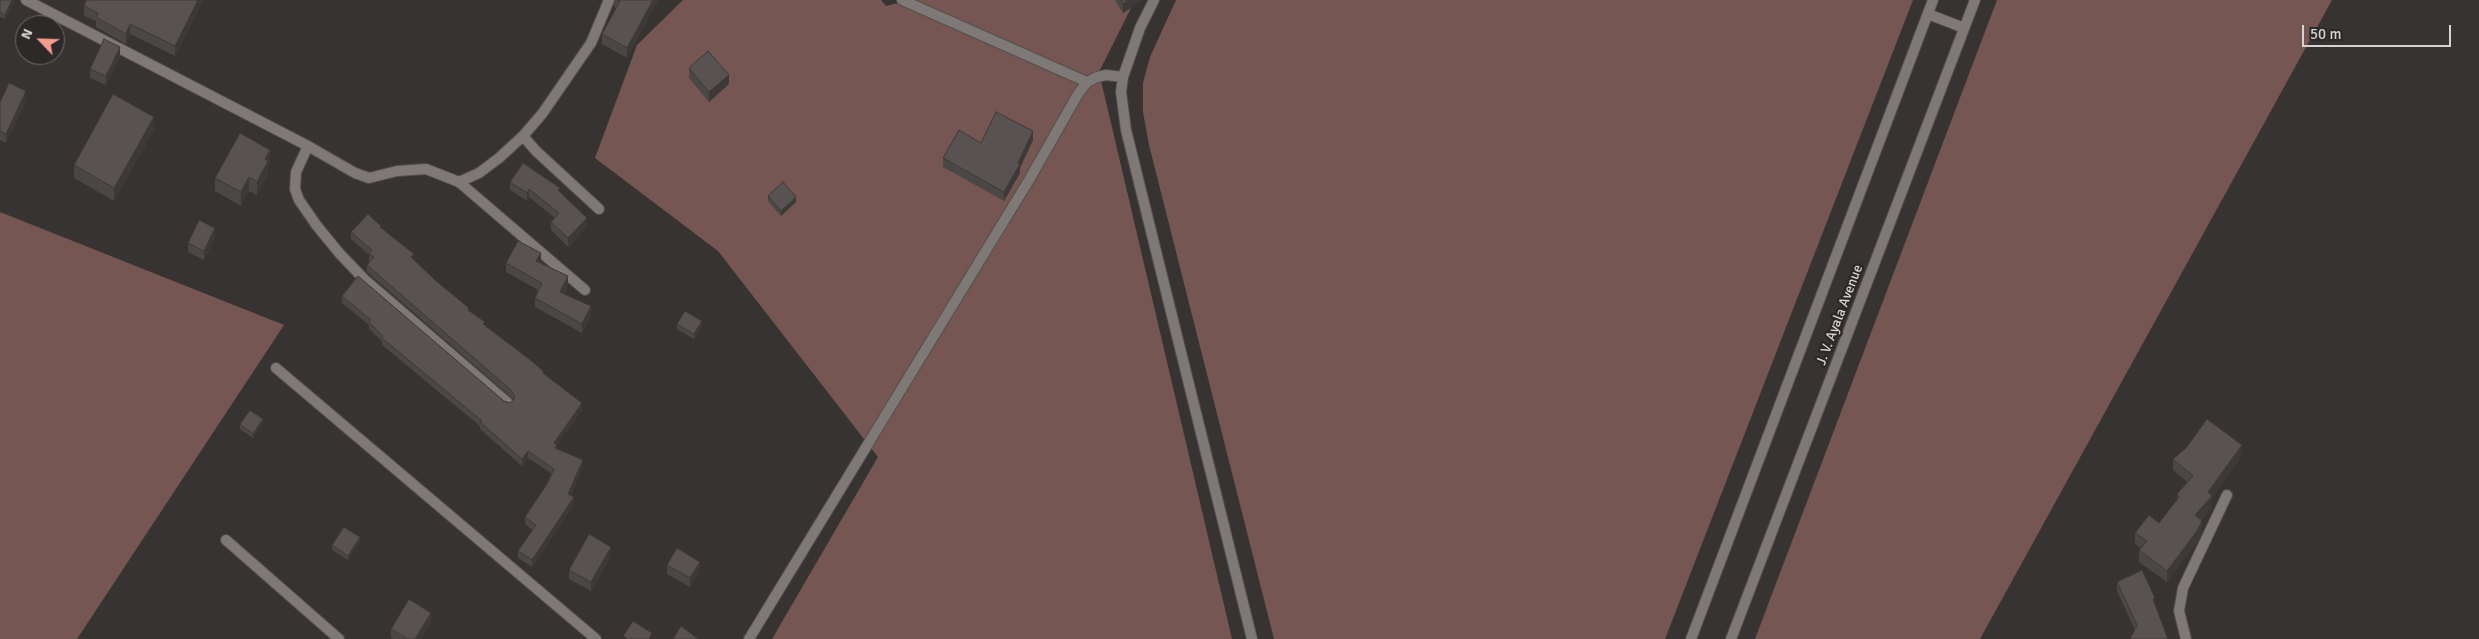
<!DOCTYPE html>
<style>
body{margin:0}
#map{position:relative;width:2479px;height:639px;overflow:hidden;background:#383333;font-family:Signika,sans-serif}
canvas{display:block}
.north{position:absolute;left:15px;top:15px;width:50px;height:50px;box-sizing:border-box;background:#2e2929;border:1px solid #716d6d;border-radius:50%;rotate:294deg;font-size:14px;font-weight:700;line-height:20px;text-align:center;color:#d6d3d2}
.north::after{content:'';display:block;margin:auto;width:18px;height:22px;background:#f59c90;clip-path:polygon(50% 0,100% 100%,50% 72%,0 100%)}
.scale{position:absolute;left:2302px;top:25px;width:149px;height:22px;box-sizing:border-box;border:2px solid #d6d3d2;border-top:0;padding-left:6px;font-size:15px;line-height:18px;white-space:nowrap;color:#d6d3d2;-webkit-text-stroke:4px #2e2929;paint-order:stroke}
</style>
<div id="map">
<canvas width="2479" height="639"></canvas>
<div class="north">N</div>
<div class="scale">50 m</div>
</div>
<script>
const c = document.querySelector('canvas').getContext('2d');
c.lineJoin = 'round';
function fill(path, color) {
  c.fillStyle = color;
  c.fill(path, 'evenodd');
}
function toPath(rows) {
  const path = new Path2D();
  for (const r of rows) {
    path.moveTo(r[0], r[1]);
    for (let i = 2; i < r.length; i += 2) path.lineTo(r[i], r[i + 1]);
  }
  return path;
}
function trace(path, color, width, dash) {
  c.strokeStyle = color;
  c.lineWidth = width;
  c.lineCap = dash ? 'butt' : 'round';
  c.setLineDash(dash || []);
  c.stroke(path);
}
function drawText(font, color, halo, rows, align = 'center') {
  c.font = font + ' Signika,sans-serif';
  c.lineWidth = 5;
  c.setLineDash([]);
  c.textBaseline = 'middle';
  c.strokeStyle = halo;
  c.fillStyle = color;
  for (const [text, x, y, turn = 0] of rows) {
    c.save();
    c.translate(x, y);
    c.rotate((+turn || 0) * Math.PI / 180);
    c.textAlign = isNaN(turn) ? turn : align;
    if (halo) c.strokeText(text, 0, 0);
    c.fillText(text, 0, 0);
    c.restore();
  }
}
const green = toPath([
 [683,0,881,0,886,6,911,0,1135,0,1099,72,1232,639,772,639,878,457,718,251,595,158,637,45],
 [1176,0,1913,0,1665,639,1274,639,1149,145,1143,112,1143,83,1150,57],
 [1997,0,2332,0,1980,639,1755,639],
 [0,212,284,325,77,639,0,639]
]);
const street = toPath([
 [26,0,308,146,355,173,369,178,397,171,426,169,459,182,479,173,499,158,523,136,542,114,591,43,609,0],
 [902,0,1087,82],
 [1154,0,1140,28,1123,77,1121,92,1126,130,1252,639],
 [1928,14,1964,28],
 [523,136,536,151,599,209],
 [308,146,296,172,295,189,299,200,317,226,340,254,364,279,508,403],
 [459,182,585,290],
 [276,368,596,639],
 [226,540,339,639],
 [749,639,1029,180,1078,94,1087,82,1097,77,1106,75,1123,77],
 [1691,639,1933,0],
 [1731,639,1975,0],
 [2186,639,2179,611,2183,588,2227,495]
]);
const wall = toPath([
 [0,0,15,0,5,19,0,17],
 [203,0,175,56,130,34,126,44,96,27,96,21,84,16,84,6],
 [614,0,658,0,627,58,602,44,602,34,616,8,614,7],
 [1115,0,1143,0,1123,13],
 [120,56,106,85,90,78,90,69],
 [689,68,729,84,709,102,689,78],
 [26,101,6,143,0,140,0,102],
 [154,130,114,201,74,178,74,165],
 [1033,140,1020,168,1020,173,1004,201,943,167,943,158,981,143],
 [270,163,268,166,268,175,257,195,249,191,241,206,215,191,215,178],
 [510,182,560,192,587,227,568,247,551,230,551,222,555,218,529,197,527,201,510,190],
 [768,196,796,202,781,216,768,201],
 [381,228,436,281,485,326,544,375,582,410,557,445,557,449,583,467,571,495,574,504,532,567,518,558,518,551,533,530,525,524,525,517,547,484,552,474,528,458,522,466,480,429,480,426,382,345,382,341,369,329,369,325,342,303,342,296,504,401,510,403,513,399,512,398,367,272,367,265,370,261,369,261,369,255,351,239,351,232],
 [215,237,204,260,188,252,188,243],
 [541,262,568,285,564,294,591,316,582,333,535,307,535,298,538,290,506,272,506,263],
 [677,324,702,326,694,339,677,329],
 [240,424,263,424,253,438,240,429],
 [2242,456,2212,498,2212,507,2201,520,2202,532,2197,542,2167,582,2139,562,2139,550,2141,548,2135,544,2135,533,2159,523,2177,501,2177,494,2187,482,2173,470,2173,459],
 [360,542,348,560,332,550,332,545],
 [611,556,591,591,569,579,569,570],
 [667,565,700,571,690,587,667,574],
 [2117,582,2155,605,2168,639,2135,630,2117,591],
 [431,622,421,639,393,639,391,638,391,629]
]);
const shadedWall = toPath([
 [12,0,15,0,5,19,5,15],
 [198,0,203,0,175,56,175,46],
 [653,0,658,0,627,58,627,48],
 [1128,0,1143,0,1123,13,1123,4],
 [130,24,130,34,126,44,126,34],
 [120,47,120,56,106,85,106,76],
 [729,75,729,84,709,102,709,92],
 [26,91,26,101,6,143,6,134],
 [154,117,154,130,114,201,114,188],
 [1033,131,1033,140,1020,168,1020,173,1004,201,1004,192],
 [270,150,270,163,268,166,268,175,257,195,257,182,265,159],
 [249,177,249,191,241,206,241,192],
 [529,189,529,197,527,201,527,193],
 [796,197,796,202,781,216,781,211],
 [587,218,587,227,568,247,568,238],
 [215,228,215,237,204,260,204,251],
 [541,253,541,262,536,270,536,261],
 [568,276,568,285,560,301,560,292],
 [591,306,591,316,582,333,582,324],
 [702,321,702,326,694,339,694,334],
 [582,403,582,410,557,445,557,452,554,443],
 [263,419,263,424,253,438,253,434],
 [2242,445,2242,456,2212,498,2212,507,2195,526,2195,515,2208,492],
 [528,451,528,458,522,466,522,459],
 [583,460,583,467,568,501,568,494],
 [574,497,574,504,532,567,532,560],
 [2202,521,2202,532,2197,542,2167,582,2167,571],
 [360,537,360,542,348,560,348,556],
 [611,547,611,556,591,591,591,582],
 [700,562,700,571,690,587,690,578],
 [431,613,431,622,421,639,415,639]
]);
const building = toPath([
 [0,0,12,0,5,15,0,12,0,0],
 [86,0,198,0,175,46,130,24,126,34,96,17,98,13,84,6,86,0],
 [618,0,653,0,627,48,602,34,620,1,618,0],
 [1121,0,1128,0,1123,4,1121,0],
 [104,39,120,47,106,76,90,69,104,39],
 [708,51,729,75,709,92,689,68,708,51],
 [9,83,26,91,6,134,0,131,0,102,9,83],
 [113,94,154,117,114,188,74,165,113,94],
 [996,112,1033,131,1018,163,1020,164,1004,192,943,158,959,130,981,143,996,112],
 [240,133,270,150,265,159,268,161,257,182,249,177,241,192,215,178,240,133],
 [523,163,560,188,558,190,587,218,568,238,551,222,559,213,529,189,527,193,510,182,523,163],
 [783,182,796,197,781,211,768,196,783,182],
 [368,214,381,226,380,227,414,254,411,257,436,281,469,308,468,310,485,322,483,324,533,362,544,372,543,373,582,403,554,443,557,445,555,448,583,460,568,494,574,497,532,560,518,551,536,525,525,517,547,484,554,469,528,451,522,459,480,422,482,421,382,338,383,336,369,322,371,320,342,296,358,276,504,401,510,403,515,398,512,391,367,265,374,257,369,254,372,250,351,232,368,214],
 [199,220,215,228,204,251,188,243,199,220],
 [518,241,541,253,536,261,568,276,560,292,591,306,582,324,535,298,542,283,506,263,518,241],
 [685,311,702,321,694,334,677,324,685,311],
 [250,410,263,419,253,434,240,424,250,410],
 [2207,419,2242,445,2208,492,2212,496,2195,515,2202,521,2197,531,2167,571,2139,550,2147,541,2135,533,2149,515,2159,523,2179,497,2177,494,2193,476,2173,459,2186,448,2207,419],
 [344,527,360,537,348,556,332,545,344,527],
 [589,534,611,547,591,582,569,570,589,534],
 [677,548,700,562,690,578,667,565,677,548],
 [2142,570,2155,598,2153,599,2168,639,2130,639,2137,625,2117,582,2142,570],
 [409,599,431,613,415,639,408,639,391,629,409,599],
 [633,621,652,633,649,639,627,639,623,636,633,621],
 [681,626,698,639,673,639,681,626]
]);
const streetNames = [
 ["J. V. Ayala Avenue",1840,315,-69]
];
fill(green, '#765652');
trace(street, '#524f4e', 12);
trace(street, '#7e7877', 10);
fill(wall, '#4c4747');
fill(shadedWall, '#3e3939');
fill(building, '#585252');
trace(building, '#3e3939', 1);
drawText('14px', '#d6d3d2', '#2e2929', streetNames);
</script>
